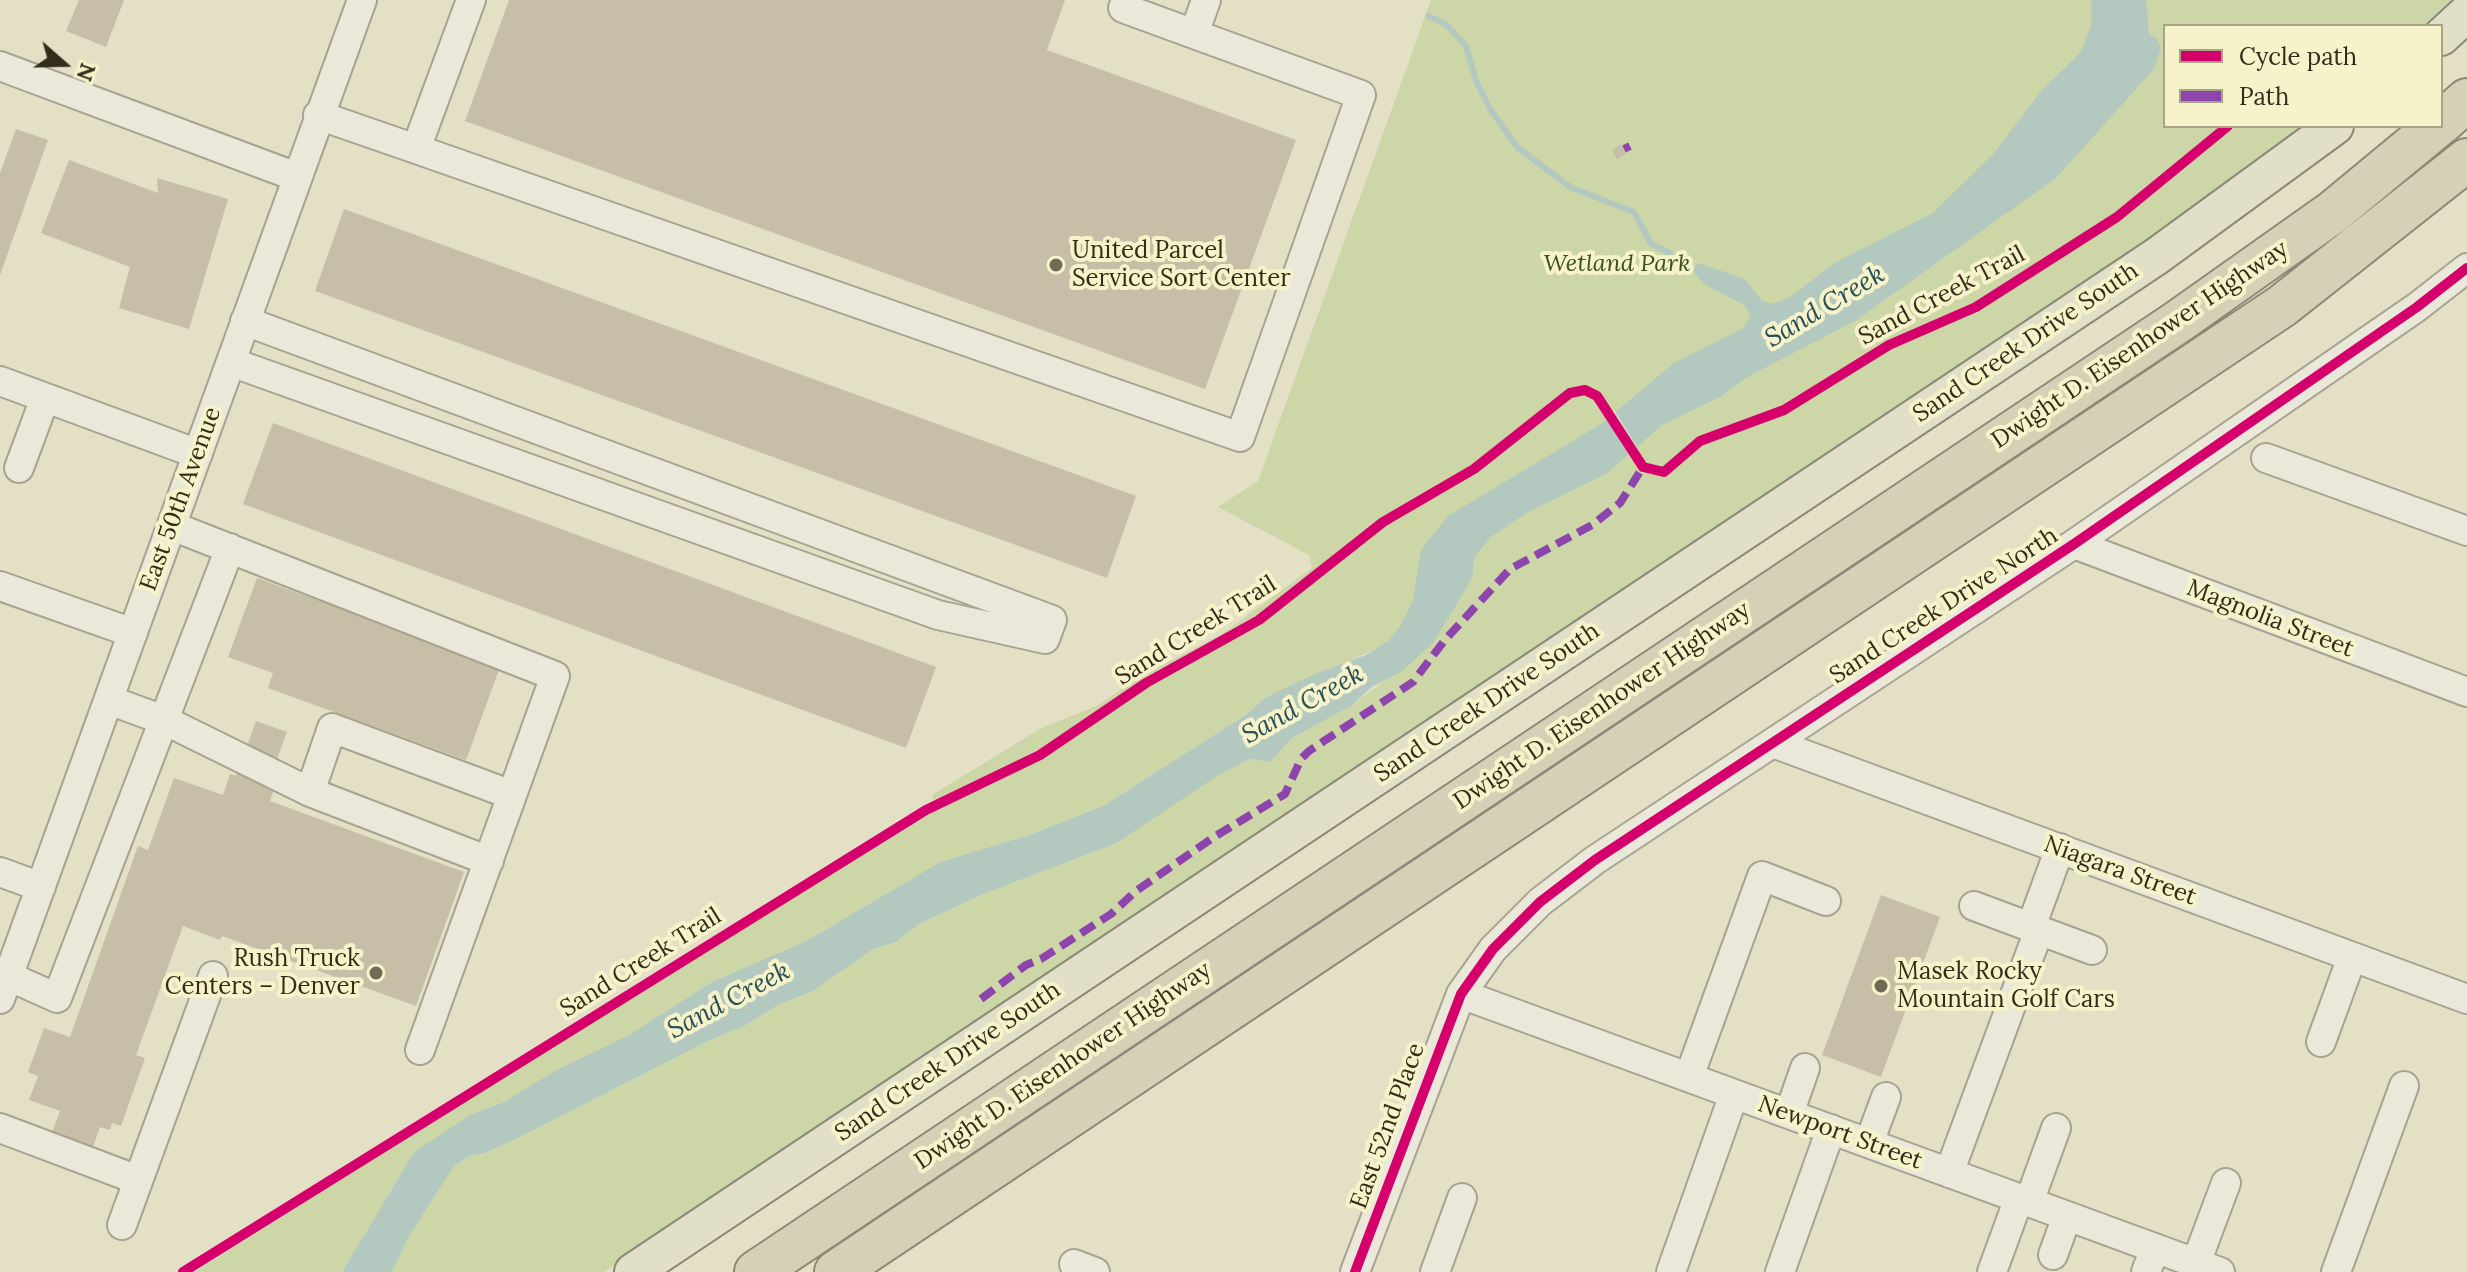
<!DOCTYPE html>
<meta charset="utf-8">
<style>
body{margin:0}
#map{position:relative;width:2467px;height:1272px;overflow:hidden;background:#e3e0c6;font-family:Lora,serif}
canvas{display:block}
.legend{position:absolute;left:2163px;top:24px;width:280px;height:104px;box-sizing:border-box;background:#f6f2ca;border:2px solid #a8a384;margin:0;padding:10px 14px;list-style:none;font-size:24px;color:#342c1a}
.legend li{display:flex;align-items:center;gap:16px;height:40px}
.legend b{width:40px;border:2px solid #a8a384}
.north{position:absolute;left:24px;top:24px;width:80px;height:80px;-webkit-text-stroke:6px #f6f2ca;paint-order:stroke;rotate:110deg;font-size:22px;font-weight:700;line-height:32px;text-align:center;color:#342c1a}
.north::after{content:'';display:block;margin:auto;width:28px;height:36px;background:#342c1a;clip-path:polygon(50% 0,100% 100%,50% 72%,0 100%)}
</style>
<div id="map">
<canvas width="2467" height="1272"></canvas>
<ul class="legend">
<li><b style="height:10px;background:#d6006c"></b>Cycle path</li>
<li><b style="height:10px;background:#8e44ad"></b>Path</li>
</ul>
<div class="north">N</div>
</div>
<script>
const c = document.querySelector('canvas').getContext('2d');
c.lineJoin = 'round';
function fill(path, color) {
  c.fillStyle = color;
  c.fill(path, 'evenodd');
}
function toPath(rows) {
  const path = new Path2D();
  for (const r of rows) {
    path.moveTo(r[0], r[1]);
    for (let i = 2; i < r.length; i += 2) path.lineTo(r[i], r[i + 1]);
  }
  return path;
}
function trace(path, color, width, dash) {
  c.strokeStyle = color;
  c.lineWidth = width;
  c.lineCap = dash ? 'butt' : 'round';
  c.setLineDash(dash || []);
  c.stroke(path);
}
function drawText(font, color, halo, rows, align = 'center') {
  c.font = font + ' Lora,serif';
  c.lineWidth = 8;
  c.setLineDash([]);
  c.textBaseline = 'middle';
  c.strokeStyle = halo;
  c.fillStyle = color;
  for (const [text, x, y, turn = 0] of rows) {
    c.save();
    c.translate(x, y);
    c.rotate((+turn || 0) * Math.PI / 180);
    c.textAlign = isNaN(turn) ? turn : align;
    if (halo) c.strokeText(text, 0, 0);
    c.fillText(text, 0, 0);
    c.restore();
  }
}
const green = toPath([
 [1431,0,2459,0,2430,26,2165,26,2165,126,2310,126,2243,178,604,1272,392,1272,408,1238,454,1166,469,1156,485,1153,518,1138,706,1042,746,1025,778,1005,813,991,873,949,896,942,919,924,981,895,1117,843,1216,776,1249,759,1270,762,1292,738,1351,706,1389,677,1371,651,1267,697,1244,716,1103,806,1029,835,940,862,808,940,710,983,629,1035,504,1102,470,1115,414,1152,342,1272,195,1272,578,1030,937,810,932,795,1043,727,1097,706,1125,687,1151,661,1173,660,1225,632,1312,568,1309,555,1218,507,1258,481]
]);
const water = toPath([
 [2091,0,2146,0,2149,34,2157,39,2161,48,2154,69,2056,178,1855,321,1749,376,1720,397,1662,425,1606,474,1528,512,1491,537,1475,556,1472,578,1434,642,1401,672,1372,687,1351,706,1292,738,1270,762,1249,759,1217,776,1117,843,981,895,919,924,896,942,873,949,813,991,778,1005,746,1025,706,1042,518,1138,485,1153,469,1156,454,1166,408,1238,392,1272,342,1272,414,1152,470,1115,504,1102,555,1071,629,1035,710,983,808,940,940,862,1029,835,1103,806,1244,716,1267,697,1317,673,1366,655,1388,641,1400,627,1413,600,1421,550,1448,516,1601,424,1674,363,1742,329,1751,315,1744,305,1706,285,1693,271,1698,263,1745,279,1761,300,1771,304,1789,298,1836,262,1933,213,1993,154,2043,89,2080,53,2091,26]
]);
const pier = toPath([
 [1614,410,1639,450,1630,457,1605,416]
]);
const stream = toPath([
 [1428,16,1446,24,1466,46,1476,81,1490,109,1517,147,1570,187,1634,212,1651,244,1670,253]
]);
const building = toPath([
 [79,0,124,0,106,47,66,31],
 [509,0,1065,0,1047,50,1296,140,1205,389,465,121],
 [16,129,48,140,0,275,0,173],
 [1621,144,1626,153,1617,159,1612,150],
 [69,160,158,193,157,178,228,199,189,329,119,308,130,267,41,233],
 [344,209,1136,496,1107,578,315,291],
 [273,423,936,667,906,748,243,504],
 [257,578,500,667,466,760,268,688,273,673,228,657],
 [256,721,287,732,267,786,274,789,270,801,464,872,416,1006,222,936,220,940,183,926,136,1055,145,1058,121,1126,112,1123,110,1130,100,1127,92,1150,51,1135,60,1111,29,1100,38,1076,28,1072,44,1028,70,1037,138,846,148,850,174,778,223,795,230,774,236,776],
 [1881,895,1940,917,1881,1077,1822,1055]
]);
const minor = toPath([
 [471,0,416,149,1240,437,1361,95,1194,34,1206,0],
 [1126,0,1123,8,1194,34],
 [0,66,297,177],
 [318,115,416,149],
 [231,362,938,615,1045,639,1052,620,245,321],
 [0,381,198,454],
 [2266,458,2467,531],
 [19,468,45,398],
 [172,526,555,676,420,1050],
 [2074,544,2467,692],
 [0,586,133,633],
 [109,700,166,721,310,792],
 [1773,743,2467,999],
 [489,861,310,792,332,728,512,795],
 [0,872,41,887],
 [1974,906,2092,950],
 [2031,927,2060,848],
 [8,976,57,998,230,548],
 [1461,994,2220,1272],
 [0,999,362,0],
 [2321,1042,2352,957],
 [1689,1077,1762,876,1826,901],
 [1789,1114,1805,1068],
 [0,1128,138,1180],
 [1869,1143,1886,1097],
 [1949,1173,2039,930],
 [2029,1202,2056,1128],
 [122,1225,213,976],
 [2053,1255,2067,1216],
 [2196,1263,2226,1183],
 [1074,1264,1095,1272],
 [1355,1272,1461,994,1493,949,1540,902,1595,860,2074,544,2417,307,2467,268],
 [1435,1272,1462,1198],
 [1671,1272,1734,1094],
 [1780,1272,1831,1129],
 [1992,1272,2019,1198],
 [2146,1272,2155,1248],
 [2336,1272,2404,1086]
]);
const major = toPath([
 [2441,37,2467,13],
 [633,1272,2157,256,2335,126]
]);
const highway = toPath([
 [2441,123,2467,100],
 [756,1272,2179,321,2333,212,2437,126],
 [836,1272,2282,306,2467,160]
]);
const quiet = toPath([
 [1624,149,1630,146],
 [981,999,1026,965,1041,959,1111,914,1136,891,1214,837,1285,794,1301,759,1309,751,1413,682,1444,641,1510,569,1592,525,1620,503,1643,467]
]);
const cycleway = toPath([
 [183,1272,926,810,1040,755,1146,683,1259,620,1383,522,1474,469,1570,393,1585,390,1597,396,1643,467,1664,472,1700,441,1784,410,1889,345,1976,307,2117,217,2228,126],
 [1355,1272,1461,994,1493,949,1540,902,1595,860,2074,544,2417,307,2467,268]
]);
const markers = [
 [1056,265,8,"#716b56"],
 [376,973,8,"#716b56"],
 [1881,986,8,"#716b56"]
];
const poiNames = [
 ["United Parcel",1072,251],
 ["Service Sort Center",1072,279],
 ["Rush Truck",360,959,"right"],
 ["Centers – Denver",360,987,"right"],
 ["Masek Rocky",1897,972],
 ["Mountain Golf Cars",1897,1000]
];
const parkNames = [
 ["Wetland Park",1617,264]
];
const streetNames = [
 ["Sand Creek Trail",1942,296,-28],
 ["Sand Creek Drive South",2026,343,-34],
 ["Dwight D. Eisenhower Highway",2140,345,-34],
 ["East 50th Avenue",181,499,-70],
 ["Sand Creek Drive North",1944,606,-33],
 ["Magnolia Street",2270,619,21],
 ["Sand Creek Trail",1196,631,-32],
 ["Sand Creek Drive South",1487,703,-34],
 ["Dwight D. Eisenhower Highway",1602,706,-34],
 ["Niagara Street",2120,871,20],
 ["Sand Creek Trail",641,963,-32],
 ["Sand Creek Drive South",948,1062,-34],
 ["Dwight D. Eisenhower Highway",1063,1066,-34],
 ["East 52nd Place",1388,1126,-70],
 ["Newport Street",1840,1133,20]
];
const waterNames = [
 ["Sand Creek",1825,307,-31],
 ["Sand Creek",1303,705,-29],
 ["Sand Creek",729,1001,-28]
];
fill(green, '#ccd6a7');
fill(water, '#b3c9bf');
fill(pier, '#e3e0c6');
trace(stream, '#b3c9bf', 6);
fill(building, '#c6bea7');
trace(minor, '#a7a390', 32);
trace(major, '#8c8877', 40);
trace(highway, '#8c8877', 46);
trace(minor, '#eae8d9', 28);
trace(major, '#e2dfc9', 36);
trace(highway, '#d6d0b7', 42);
trace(quiet, '#8e44ad', 8, [16, 8]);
trace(cycleway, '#d6006c', 10);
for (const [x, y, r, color] of markers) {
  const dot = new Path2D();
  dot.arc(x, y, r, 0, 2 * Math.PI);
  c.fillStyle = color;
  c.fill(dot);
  trace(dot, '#f6f2ca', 3);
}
drawText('24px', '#342c1a', '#f6f2ca', poiNames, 'left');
drawText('italic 24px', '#3c5120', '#f6f2ca', parkNames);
drawText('24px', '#342c1a', '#f6f2ca', streetNames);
drawText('italic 26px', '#284f55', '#f6f2ca', waterNames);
</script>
